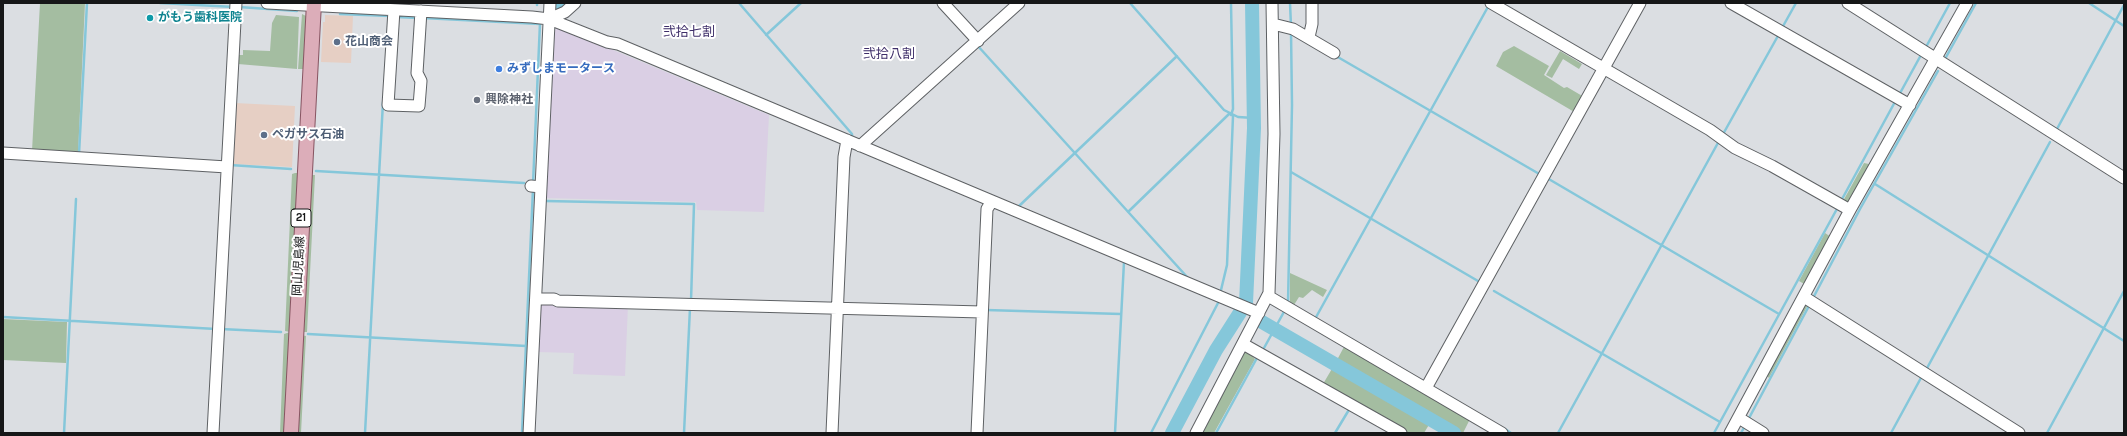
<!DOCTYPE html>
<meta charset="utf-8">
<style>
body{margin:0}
#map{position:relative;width:2127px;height:436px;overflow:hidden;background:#dbdee2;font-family:Karla,sans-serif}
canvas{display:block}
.frame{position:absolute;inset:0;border:4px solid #161718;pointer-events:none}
</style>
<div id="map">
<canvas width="2127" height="436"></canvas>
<div class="frame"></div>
</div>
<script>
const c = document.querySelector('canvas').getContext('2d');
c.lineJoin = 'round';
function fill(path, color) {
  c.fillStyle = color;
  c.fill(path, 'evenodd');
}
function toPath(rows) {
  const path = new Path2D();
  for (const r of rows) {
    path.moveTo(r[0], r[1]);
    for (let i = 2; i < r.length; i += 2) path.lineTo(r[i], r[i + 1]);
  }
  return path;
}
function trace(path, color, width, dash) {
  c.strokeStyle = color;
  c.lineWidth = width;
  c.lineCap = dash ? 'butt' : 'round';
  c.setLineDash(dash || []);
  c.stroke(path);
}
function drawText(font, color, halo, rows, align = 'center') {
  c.font = font + ' Karla,"Noto Sans JP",sans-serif';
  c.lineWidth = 4;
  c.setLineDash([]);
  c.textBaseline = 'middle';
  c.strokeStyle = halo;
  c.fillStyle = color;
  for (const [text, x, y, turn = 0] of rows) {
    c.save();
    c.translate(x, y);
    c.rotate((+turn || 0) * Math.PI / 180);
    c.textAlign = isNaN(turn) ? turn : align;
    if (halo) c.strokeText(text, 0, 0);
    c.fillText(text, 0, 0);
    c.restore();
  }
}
const commercial = toPath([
 [325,15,353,16,351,63,321,62,323,22,325,22],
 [235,103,295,106,292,167,232,164]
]);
const industrial = toPath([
 [558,27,769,115,764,212,697,210,696,202,545,198,553,32],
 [539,301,628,305,625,376,573,374,574,353,537,352]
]);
const green = toPath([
 [40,3,85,3,78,154,32,151],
 [302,14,306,16,304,69,298,69],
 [276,15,299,17,297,69,238,64,238,55,243,55,243,50,270,51,272,23],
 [1514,46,1549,66,1544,75,1564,88,1567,87,1584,97,1576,113,1496,66,1503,52],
 [1560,51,1582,64,1579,69,1563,59,1552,78,1546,75],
 [1871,161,1847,206,1842,203,1864,163,1869,164],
 [295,173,299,173,286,433,280,433,284,334,290,332,285,331,292,174],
 [308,175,315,175,307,332,301,332,300,335,306,336,301,433,295,433],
 [1825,233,1831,237,1806,285,1799,281],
 [1290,273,1327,290,1323,297,1312,290,1303,298,1299,297,1294,305,1290,302],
 [1809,303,1769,378,1767,376,1804,304],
 [3,319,67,322,66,363,3,360],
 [1345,345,1470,419,1463,433,1337,360],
 [1246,349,1254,353,1253,357,1255,359,1214,433,1202,433],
 [1333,367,1430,423,1424,433,1404,433,1323,384]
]);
const stream = toPath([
 [160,3,234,7],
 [537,3,537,5],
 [739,3,852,134,852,138],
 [1130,3,1224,110,1238,117,1254,118],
 [1290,3,1291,26],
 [2089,3,2124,26],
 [239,7,297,11],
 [340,14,390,16],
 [397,17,418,18],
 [423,18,540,24],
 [1782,28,1796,3],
 [766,35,801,3],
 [977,45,1188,278],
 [1926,47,1950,3],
 [1336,56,1541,175],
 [1945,59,1976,3],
 [1899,95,1921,55],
 [1231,115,1233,109,1231,3],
 [2057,129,2124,5],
 [1722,136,1779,34],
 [79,154,87,3],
 [230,165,291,169],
 [316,171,524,183],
 [1291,172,1478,281],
 [1547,178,1779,314],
 [533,184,540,23],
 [1875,184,2124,341],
 [545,201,694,204,691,301],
 [1841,201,1896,100],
 [1018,207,1177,56],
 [1128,212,1229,114],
 [1221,290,1227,265,1233,116],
 [1494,291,1720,422],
 [1812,300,1860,209,1938,71],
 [1288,304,1292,105,1291,31],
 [1230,306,1242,312],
 [986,310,1121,314],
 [3,317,216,329],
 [1315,319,1489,5],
 [221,329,281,332],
 [308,334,526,346],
 [1264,348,1285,310],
 [1926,370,2050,142],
 [1748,420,1810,304],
 [1505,429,1511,433],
 [64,433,76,199],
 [365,433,383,102],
 [522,433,533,189],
 [684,433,690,308],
 [1115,433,1124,262],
 [1151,433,1219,301],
 [1216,433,1258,356],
 [1335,433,1350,408],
 [1558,433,1719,141],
 [1714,433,1838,207],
 [1741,433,1745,426],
 [1891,433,1922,376],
 [2047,433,2124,291]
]);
const river = toPath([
 [554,5,558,3],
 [1262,322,1454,433],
 [1172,433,1216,350,1246,303,1254,128,1252,3]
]);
const minor = toPath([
 [267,3,532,17,549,19,607,42,618,44,1259,313],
 [943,3,978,41],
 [1491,3,1710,130,1735,148,1772,166,1850,210],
 [1731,3,1910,105],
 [1848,3,2124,178],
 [394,10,388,105,419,106,421,81,417,73,421,11],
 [549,19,565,12,575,3],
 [1273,24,1293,29,1334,53],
 [1309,37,1312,24,1312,3],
 [860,146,1019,3],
 [3,153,227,167],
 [531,186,541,187],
 [1268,296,1502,433],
 [1804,297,2019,433],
 [536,299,554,299,558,301,982,312],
 [1243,344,1401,433],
 [1426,388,1640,3],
 [1739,418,1763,433],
 [213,433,236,3],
 [529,433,550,3],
 [832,433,844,157,847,140],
 [977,433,987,209,992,201],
 [1196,433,1269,293,1274,134,1272,3],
 [1730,433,1850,210,1967,3]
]);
const major = toPath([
 [291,433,314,3]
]);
const markers = [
 [150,18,4,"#0f9aa8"],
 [337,42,4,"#5c6f8a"],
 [499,69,4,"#3f7fe0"],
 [477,100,4,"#6b7280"],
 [264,135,4,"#5c6f8a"]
];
const shields = [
 [301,218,20]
];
const shieldNames = [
 ["21",301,218]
];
const cultureNames = [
 ["がもう歯科医院",158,18]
];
const serviceNames = [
 ["花山商会",345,42],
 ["ペガサス石油",272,135]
];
const shopNames = [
 ["みずしまモータース",507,69]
];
const worshipNames = [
 ["興除神社",485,100]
];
const streetNames = [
 ["岡山児島線",299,266,-87]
];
const neighbourhoodNames = [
 ["弐拾七割",689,32],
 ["弐拾八割",889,54]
];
fill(commercial, '#e6cfc4');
fill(industrial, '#dacfe4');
fill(green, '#a4bda1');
trace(stream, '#85c7da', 2.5);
trace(river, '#85c7da', 14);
trace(minor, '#5e6164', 13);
trace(major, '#875562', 16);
trace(minor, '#fff', 11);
trace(major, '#dcadb9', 14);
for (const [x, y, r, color] of markers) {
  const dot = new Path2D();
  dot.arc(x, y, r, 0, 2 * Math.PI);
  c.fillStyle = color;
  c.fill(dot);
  trace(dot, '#fff', 1.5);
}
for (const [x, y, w] of shields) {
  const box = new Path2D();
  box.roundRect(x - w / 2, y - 9, w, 18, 3);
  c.fillStyle = '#fff';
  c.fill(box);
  trace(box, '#161718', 1);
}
drawText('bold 11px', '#161718', null, shieldNames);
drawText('bold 12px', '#0d838f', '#fff', cultureNames, 'left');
drawText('bold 12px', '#4e5e75', '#fff', serviceNames, 'left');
drawText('bold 12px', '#366cbe', '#fff', shopNames, 'left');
drawText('bold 12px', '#5b616d', '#fff', worshipNames, 'left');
drawText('12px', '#161718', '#fff', streetNames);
drawText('13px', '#3e2e69', '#fff', neighbourhoodNames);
</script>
